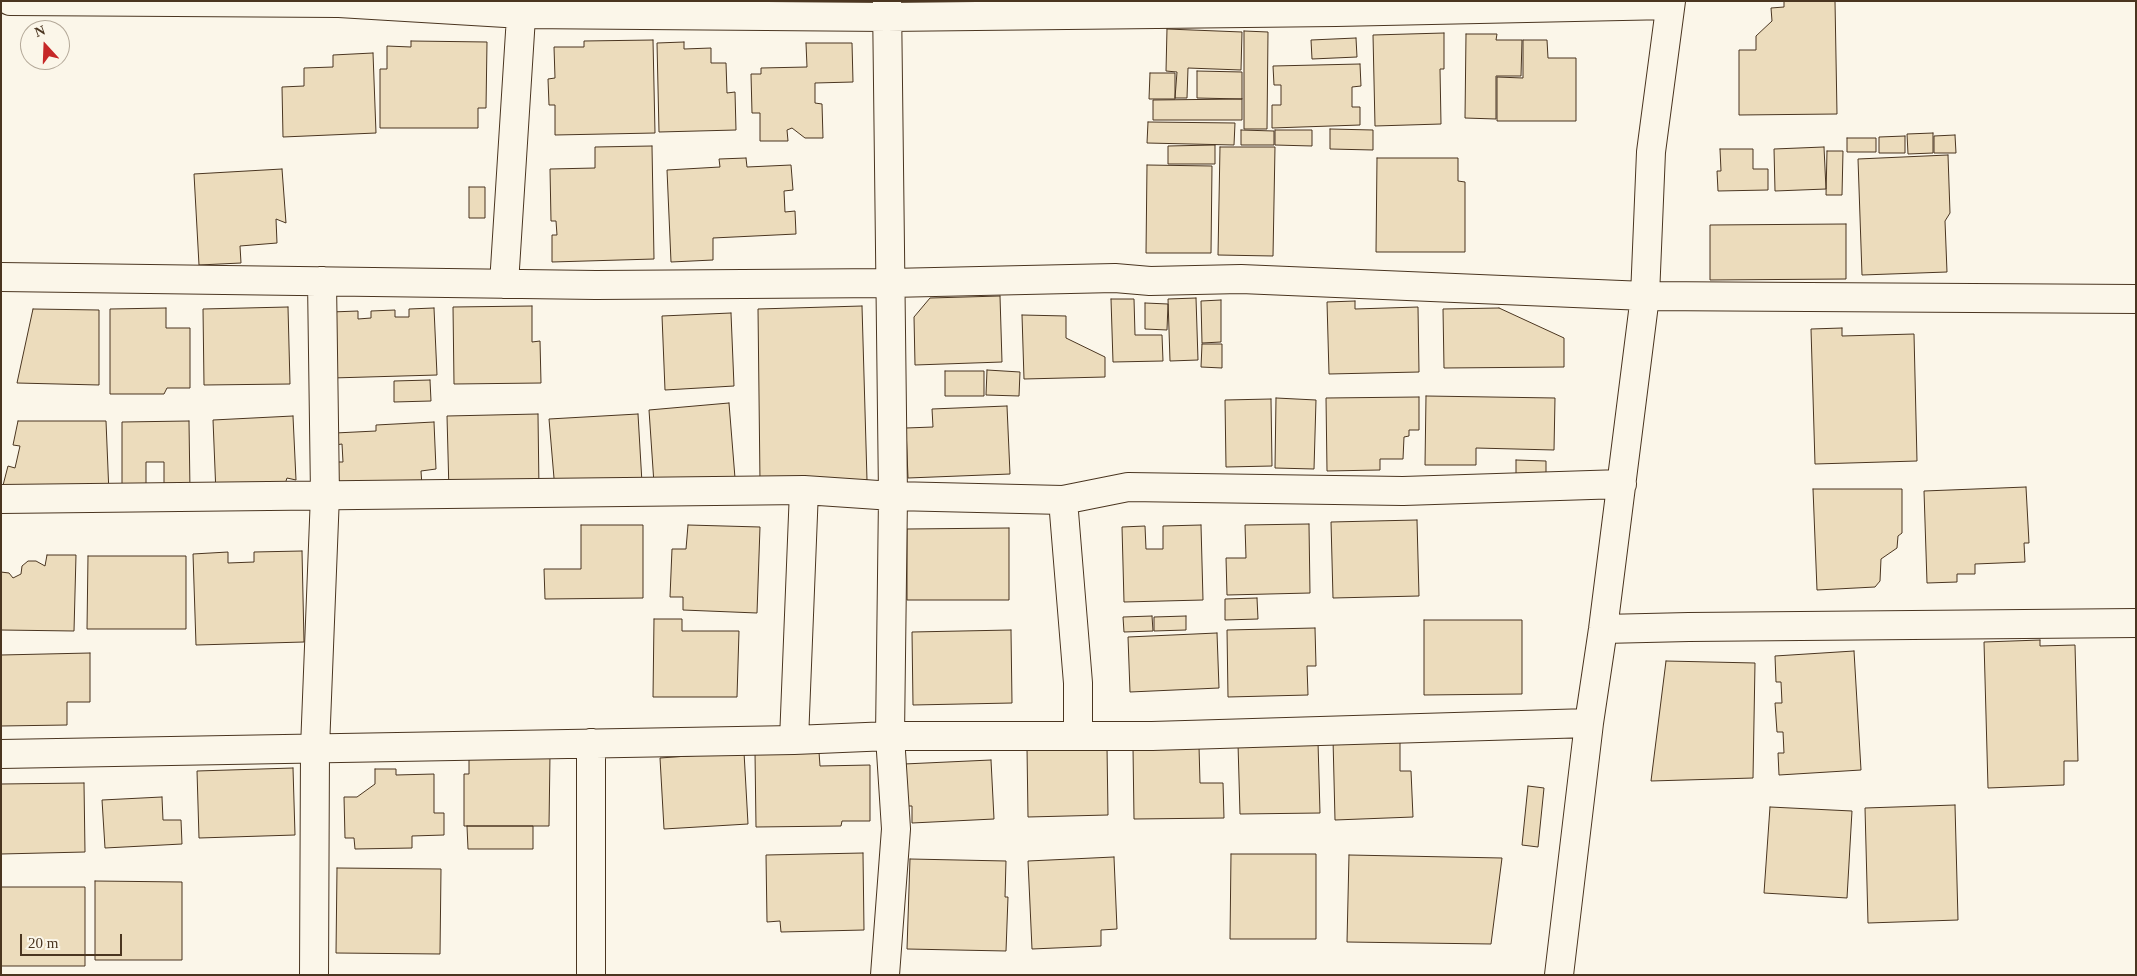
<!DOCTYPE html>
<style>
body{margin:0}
#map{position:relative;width:2137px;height:976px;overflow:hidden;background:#fbf6e9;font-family:"Times New Roman",serif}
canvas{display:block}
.frame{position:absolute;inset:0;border:2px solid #4a3520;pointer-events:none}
.north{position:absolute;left:20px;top:20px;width:50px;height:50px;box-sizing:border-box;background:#fbf6e9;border:1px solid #b4a999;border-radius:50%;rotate:340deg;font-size:14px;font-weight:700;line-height:20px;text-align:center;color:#4a3520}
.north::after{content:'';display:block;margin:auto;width:18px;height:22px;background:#c62828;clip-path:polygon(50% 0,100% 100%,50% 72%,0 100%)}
.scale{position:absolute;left:20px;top:934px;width:102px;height:22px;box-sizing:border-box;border:2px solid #4a3520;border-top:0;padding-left:6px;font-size:15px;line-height:18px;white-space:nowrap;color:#4a3520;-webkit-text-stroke:4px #fbf6e9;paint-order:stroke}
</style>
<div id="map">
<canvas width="2137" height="976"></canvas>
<div class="frame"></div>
<div class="north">N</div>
<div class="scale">20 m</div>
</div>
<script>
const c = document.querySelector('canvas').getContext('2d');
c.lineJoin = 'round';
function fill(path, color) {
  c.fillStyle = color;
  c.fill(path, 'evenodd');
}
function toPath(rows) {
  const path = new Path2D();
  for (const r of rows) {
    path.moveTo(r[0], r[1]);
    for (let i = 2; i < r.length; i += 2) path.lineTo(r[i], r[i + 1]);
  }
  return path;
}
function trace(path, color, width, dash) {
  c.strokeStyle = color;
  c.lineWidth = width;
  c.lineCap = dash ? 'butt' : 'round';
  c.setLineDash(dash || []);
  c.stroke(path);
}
const building = toPath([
 [1784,1,1835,1,1837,114,1739,115,1739,50,1756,50,1756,36,1772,21,1771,8,1784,7,1784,1],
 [1167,29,1242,32,1241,70,1188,68,1187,98,1175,98,1177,72,1166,71,1167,29],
 [1244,31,1268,32,1267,129,1244,129,1244,31],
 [1444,33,1444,69,1440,69,1441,124,1375,126,1373,35,1444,33],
 [1466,34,1497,34,1496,40,1522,40,1521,76,1496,76,1496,119,1465,118,1466,34],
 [1356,38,1357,57,1312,59,1311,40,1356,38],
 [653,40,655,133,555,135,555,105,549,105,548,79,555,78,554,47,584,47,584,41,653,40],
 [1523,40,1547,40,1548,58,1576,58,1576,121,1497,121,1497,77,1523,78,1523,40],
 [411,41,487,42,486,108,478,108,478,128,380,128,380,69,387,69,387,46,411,47,411,41],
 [684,42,684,49,711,48,711,63,726,63,727,93,735,92,736,130,659,132,657,43,684,42],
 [806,43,852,43,853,82,815,83,815,103,822,104,823,138,805,138,792,128,787,130,788,141,760,141,760,113,752,113,751,74,761,74,761,68,807,67,806,43],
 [373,53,376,133,283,137,282,87,304,86,304,68,333,67,333,55,373,53],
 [1360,64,1361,86,1352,87,1352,107,1360,107,1360,125,1272,128,1272,105,1281,105,1281,85,1274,85,1273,66,1360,64],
 [1197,71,1242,72,1242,99,1197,98,1197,71],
 [1150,73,1175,73,1175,99,1149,99,1150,73],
 [1242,99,1242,120,1153,120,1153,100,1242,99],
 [1148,122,1235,123,1234,145,1147,143,1148,122],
 [1330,129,1373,130,1373,150,1330,149,1330,129],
 [1241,130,1274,131,1274,145,1241,145,1241,130],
 [1275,130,1312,130,1312,146,1275,145,1275,130],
 [1933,133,1933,153,1908,154,1907,134,1933,133],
 [1955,135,1956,153,1934,153,1934,136,1955,135],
 [1905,136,1905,153,1879,153,1879,137,1905,136],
 [1847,138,1876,138,1876,152,1847,152,1847,138],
 [1215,145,1215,164,1168,164,1168,146,1215,145],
 [652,146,654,259,552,262,552,235,557,235,556,221,551,221,550,169,595,168,595,147,652,146],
 [1220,147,1275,147,1273,256,1218,255,1220,147],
 [1824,147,1826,189,1775,191,1774,149,1824,147],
 [1720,149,1753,149,1753,169,1768,169,1768,190,1718,191,1717,171,1721,171,1720,149],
 [1827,151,1843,151,1842,195,1826,195,1827,151],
 [1948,155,1950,213,1945,221,1947,272,1862,275,1858,159,1948,155],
 [746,158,747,167,791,165,793,190,784,191,785,212,795,211,796,234,713,238,713,260,671,262,667,170,720,167,719,159,746,158],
 [1377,158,1458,158,1458,181,1465,182,1465,252,1376,252,1377,158],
 [1147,165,1212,166,1211,253,1146,253,1147,165],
 [282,169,286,223,276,219,277,243,240,246,241,263,199,265,194,174,282,169],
 [469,187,485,187,485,218,469,218,469,187],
 [1846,224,1846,279,1710,280,1710,225,1846,224],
 [1000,296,1002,362,915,365,914,317,930,298,1000,296],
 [1196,298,1198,360,1170,361,1168,299,1196,298],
 [1111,299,1134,299,1135,335,1162,335,1163,361,1113,362,1111,299],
 [1221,300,1221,342,1202,343,1201,301,1221,300],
 [1355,301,1355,309,1418,307,1419,372,1329,374,1327,302,1355,301],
 [1145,303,1168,304,1167,330,1145,329,1145,303],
 [532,306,532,342,540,341,541,383,454,384,453,307,532,306],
 [862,306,867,480,760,482,758,309,862,306],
 [288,307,290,384,204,385,203,309,288,307],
 [166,308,166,328,190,328,190,388,167,388,164,394,110,394,110,309,166,308],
 [434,308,437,375,332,378,331,312,358,311,358,319,371,318,371,311,395,310,395,317,409,317,409,309,434,308],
 [1499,308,1564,338,1564,367,1444,368,1443,309,1499,308],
 [33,309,99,310,99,385,17,383,33,309],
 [731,313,734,386,665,390,662,316,731,313],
 [1022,315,1066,316,1066,338,1105,357,1105,377,1024,379,1022,315],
 [1842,328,1842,336,1914,334,1917,461,1815,464,1811,329,1842,328],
 [1202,344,1222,344,1222,368,1201,367,1202,344],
 [987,370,1020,372,1019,396,986,395,987,370],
 [945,371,984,371,984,396,945,396,945,371],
 [430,380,431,401,394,402,394,381,430,380],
 [1426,396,1555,398,1554,450,1476,448,1476,465,1425,465,1426,396],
 [1419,397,1419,430,1409,430,1409,436,1404,437,1403,459,1380,459,1380,470,1327,471,1326,398,1419,397],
 [1276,398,1316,400,1314,469,1275,468,1276,398],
 [1271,399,1272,466,1226,467,1225,400,1271,399],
 [729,403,735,478,654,484,649,410,729,403],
 [1007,406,1010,474,908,478,906,428,933,427,932,409,1007,406],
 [538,414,539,490,449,492,447,416,538,414],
 [638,414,642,483,555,490,549,419,638,414],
 [293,416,296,480,287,478,285,484,216,494,213,420,293,416],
 [18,421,106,421,109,494,1,493,8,466,15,468,20,446,13,445,18,421],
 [189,421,190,491,164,492,164,462,146,462,146,495,122,495,122,422,189,421],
 [434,422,436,469,421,471,422,486,338,491,336,462,343,462,342,444,335,445,335,433,376,431,376,425,434,422],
 [1516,460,1546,461,1546,477,1516,477,1516,460],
 [2026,487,2029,543,2024,543,2025,562,1975,564,1975,574,1957,574,1957,582,1927,583,1924,491,2026,487],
 [1813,489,1902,489,1902,533,1898,536,1897,548,1881,559,1880,581,1875,587,1817,590,1813,489],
 [1417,520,1419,596,1333,598,1331,522,1417,520],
 [1309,524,1310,593,1227,595,1226,558,1246,558,1245,525,1309,524],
 [581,525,643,525,643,598,545,599,544,569,581,569,581,525],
 [688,525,760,527,757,613,683,610,683,597,670,597,672,549,686,549,688,525],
 [1201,525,1203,600,1124,602,1122,527,1145,526,1146,549,1163,549,1163,526,1201,525],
 [1009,528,1009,600,907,600,907,529,1009,528],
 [302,551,304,642,196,645,193,554,228,552,228,563,254,562,254,552,302,551],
 [47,555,76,555,74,631,1,630,1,572,9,573,13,578,21,574,22,566,28,561,36,561,45,566,47,555],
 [88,556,186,556,186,629,87,629,88,556],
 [1257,598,1258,619,1225,620,1225,599,1257,598],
 [1152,616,1153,631,1124,632,1123,617,1152,616],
 [1186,616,1186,630,1154,631,1154,617,1186,616],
 [654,619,682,619,682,631,739,631,737,697,653,697,654,619],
 [1424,620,1522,620,1522,694,1424,695,1424,620],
 [1315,628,1316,666,1307,666,1308,695,1228,697,1227,630,1315,628],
 [1011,630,1012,703,913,705,912,632,1011,630],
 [1217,633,1219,688,1130,692,1128,637,1217,633],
 [2040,640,2040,646,2075,645,2078,761,2064,761,2064,785,1988,788,1984,642,2040,640],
 [1854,651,1861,770,1779,775,1778,753,1784,753,1783,732,1777,732,1775,703,1782,703,1781,682,1776,682,1775,656,1854,651],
 [90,653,90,702,67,702,67,725,1,726,1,655,90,653],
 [1666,661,1755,663,1753,778,1651,781,1666,661],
 [1400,737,1400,771,1411,771,1413,817,1335,820,1333,739,1400,737],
 [1318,742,1320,813,1240,814,1238,744,1318,742],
 [1107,746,1108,815,1028,817,1027,748,1107,746],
 [1199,746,1200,783,1223,783,1224,818,1134,819,1133,748,1199,746],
 [744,752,748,824,664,829,660,758,744,752],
 [755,752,819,752,820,766,870,765,870,821,842,821,841,826,756,827,755,752],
 [469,755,550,755,549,826,464,826,464,774,469,774,469,755],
 [991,760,994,819,912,823,912,806,905,806,904,764,991,760],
 [293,768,295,835,199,838,197,771,293,768],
 [375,769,396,769,396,775,434,774,434,813,444,813,444,835,412,836,412,848,355,849,354,838,345,838,344,797,357,797,375,784,375,769],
 [84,783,85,852,1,854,1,784,84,783],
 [1528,786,1544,788,1538,847,1522,845,1528,786],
 [162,797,163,820,181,820,182,844,105,848,102,800,162,797],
 [1955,805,1958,920,1868,923,1865,808,1955,805],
 [1770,807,1852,811,1847,898,1764,893,1770,807],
 [467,826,533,826,533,849,468,849,467,826],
 [863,853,864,930,781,932,780,921,767,922,766,855,863,853],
 [1231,854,1316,854,1316,939,1230,939,1231,854],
 [1349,855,1502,858,1491,944,1347,942,1349,855],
 [1114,857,1117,929,1101,930,1101,946,1032,949,1028,861,1114,857],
 [910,859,1006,861,1005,897,1008,897,1006,951,907,949,910,859],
 [337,868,441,869,440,954,336,953,337,868],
 [95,881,182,882,182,960,95,960,95,881],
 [1,887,85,887,85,966,1,966,1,887]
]);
const minor = toPath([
 [10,1,339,3,522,14,887,17,1336,12,1670,5],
 [1,277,596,285,890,283,1115,278,1150,281,1241,279,1645,296,2136,299],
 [504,284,522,1],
 [1,499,804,490,893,496,1063,500,1128,487,1403,491,1622,484],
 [1063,500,1078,683,1078,736],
 [1603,629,1689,627,2136,623],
 [794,740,804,490],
 [591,743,591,975],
 [1,754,794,740,890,736,1152,736,1589,723],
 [314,975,315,748,325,495,322,281],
 [885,975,896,829,890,736,893,496,887,1],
 [1559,975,1589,723,1603,629,1645,296,1651,152,1671,1]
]);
fill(building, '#ecdcbc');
trace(building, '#4a3520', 1);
trace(minor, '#4a3520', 30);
trace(minor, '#fbf6e9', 28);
</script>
